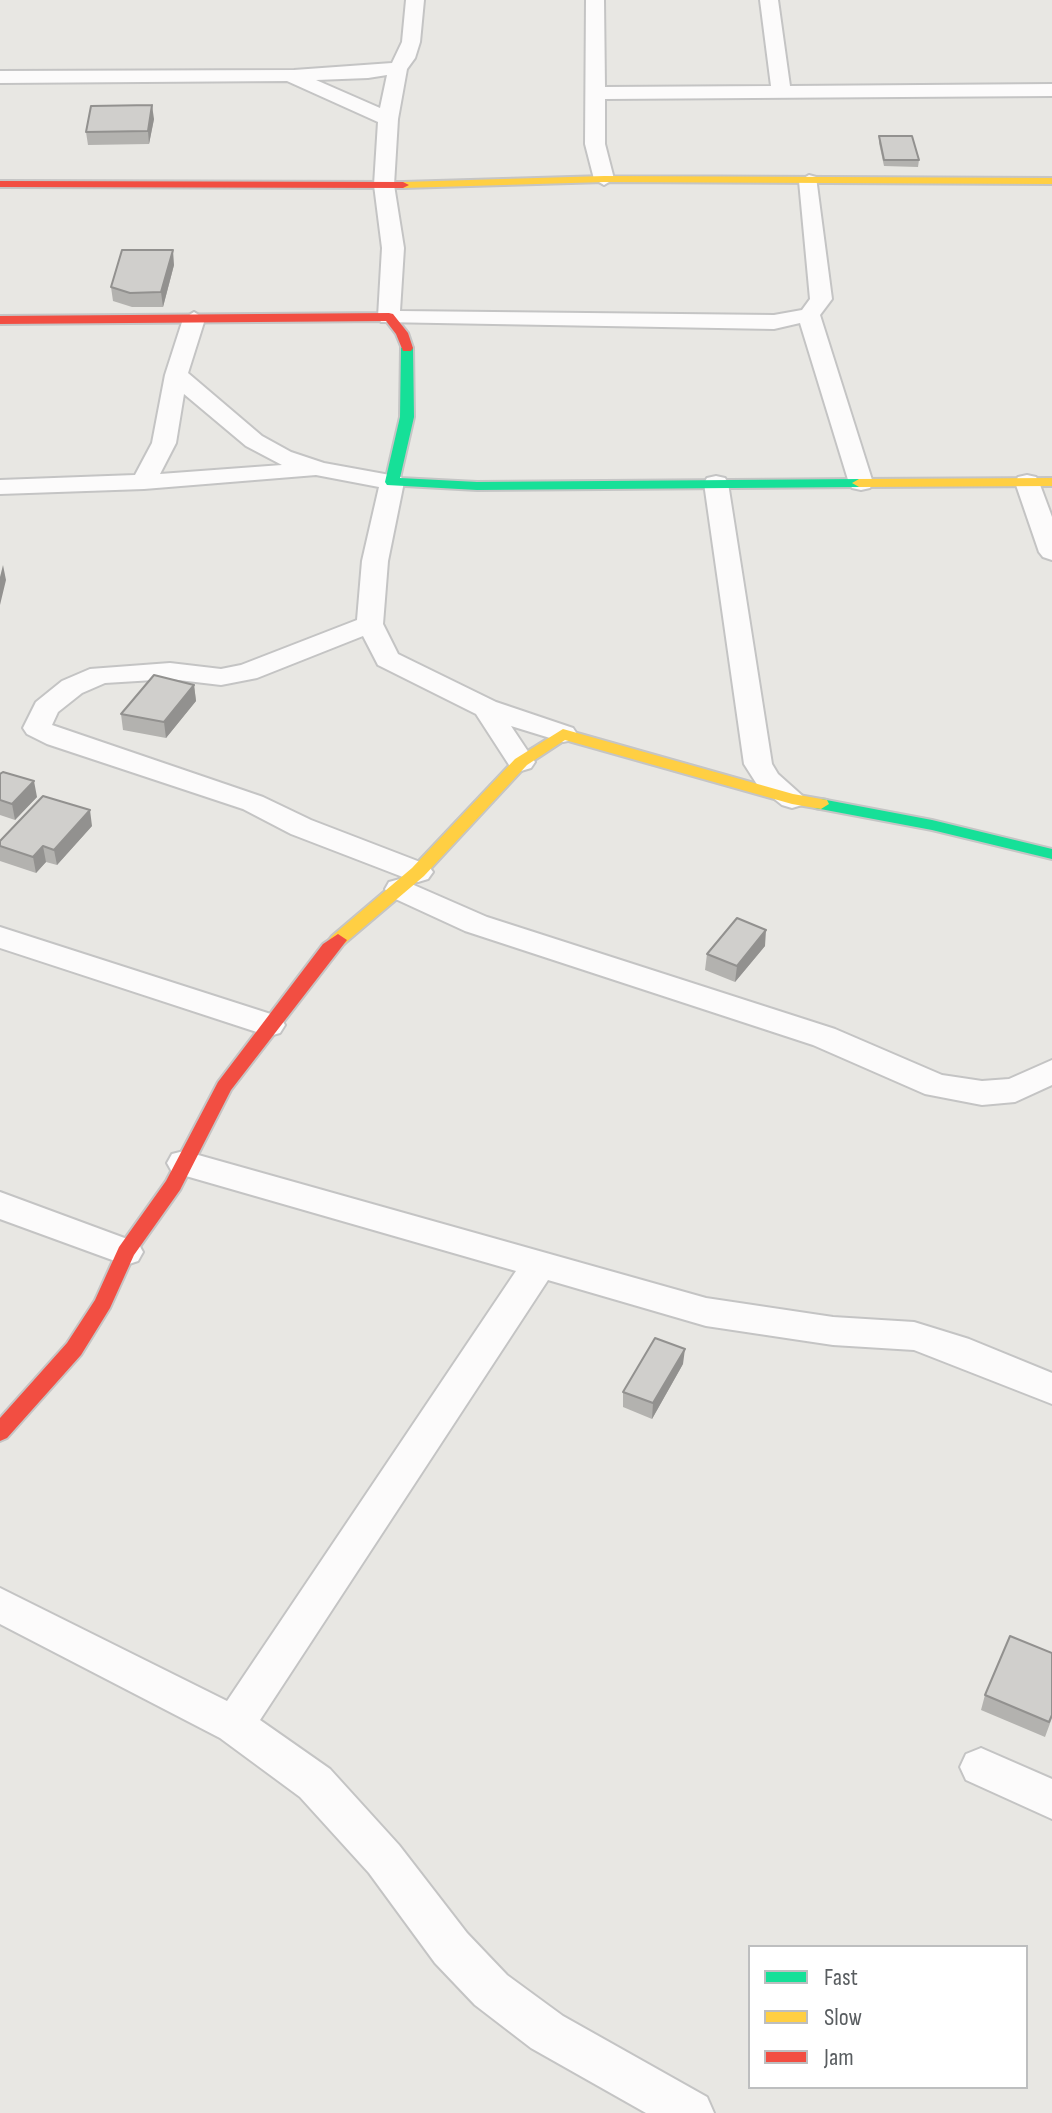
<!DOCTYPE html>
<style>
body{margin:0}
#map{position:relative;width:1052px;height:2113px;overflow:hidden;background:#e8e7e3;font-family:"Sofia Sans Condensed",sans-serif}
canvas{display:block}
.legend{position:absolute;left:748px;top:1945px;width:280px;height:144px;box-sizing:border-box;background:#fff;border:2px solid #bdbebf;margin:0;padding:10px 14px;list-style:none;font-size:24px;color:#595d60}
.legend li{display:flex;align-items:center;gap:16px;height:40px}
.legend b{width:40px;border:2px solid #bdbebf}
</style>
<div id="map">
<canvas width="1052" height="2113"></canvas>
<ul class="legend">
<li><b style="height:10px;background:#16e098"></b>Fast</li>
<li><b style="height:10px;background:#ffcf43"></b>Slow</li>
<li><b style="height:10px;background:#f24e42"></b>Jam</li>
</ul>
</div>
<script>
const c = document.querySelector('canvas').getContext('2d');
c.lineJoin = 'round';
function toPath(rows) {
  const path = new Path2D();
  for (const r of rows) {
    path.moveTo(r[0], r[1]);
    for (let i = 2; i < r.length; i += 2) path.lineTo(r[i], r[i + 1]);
  }
  return path;
}
function trace(path, color, width, dash) {
  c.strokeStyle = color;
  c.lineWidth = width;
  c.lineCap = dash ? 'butt' : 'round';
  c.setLineDash(dash || []);
  c.stroke(path);
}
function fill(path, color) {
  c.fillStyle = color;
  c.fill(path, 'evenodd');
}
const street = toPath([
 [406,0,424,0,420,42,415,58,407,69,398,119,394,185,404,248,400,311,774,315,802,310,810,299,799,181,809,175,816,177,832,299,820,315,873,483,870,488,861,490,852,488,849,483,800,323,774,329,381,322,378,317,382,248,374,185,378,122,287,81,0,83,0,71,294,70,392,63,402,42,406,0],
 [387,75,380,108,316,80,368,78,387,75],
 [586,0,604,0,605,87,771,86,760,0,778,0,790,86,1052,84,1052,96,605,99,605,144,614,179,604,185,594,179,585,144,586,0],
 [194,312,205,319,188,373,262,436,291,452,324,463,401,477,404,482,388,561,383,624,398,654,496,702,573,728,577,734,573,740,563,742,511,726,535,762,531,768,521,771,511,768,476,714,378,665,363,636,257,678,221,685,170,679,105,683,82,693,58,712,52,725,263,797,311,820,428,865,433,872,428,879,418,882,408,879,291,834,243,809,47,744,27,734,23,728,36,702,62,681,90,669,170,663,221,669,241,665,357,620,362,561,379,487,316,475,144,489,0,494,0,480,135,475,152,443,165,375,183,319,194,312],
 [184,394,246,446,282,465,160,474,176,443,184,394],
 [1027,475,1036,477,1039,482,1052,517,1052,560,1043,557,1039,552,1015,482,1018,477,1027,475],
 [716,476,725,478,728,483,772,764,778,774,806,799,802,805,792,808,782,805,758,786,744,764,704,483,707,478,716,476],
 [400,879,487,917,835,1029,942,1075,982,1081,1009,1079,1052,1060,1052,1085,1015,1102,982,1105,925,1094,813,1045,465,931,389,896,385,889,389,882,400,879],
 [0,927,280,1017,285,1025,280,1033,269,1036,0,948,0,927],
 [184,1151,706,1298,833,1317,914,1322,969,1339,1052,1373,1052,1404,914,1350,833,1345,706,1326,548,1280,260,1720,330,1769,399,1845,467,1933,507,1975,563,2016,707,2097,714,2113,646,2113,531,2048,475,2005,435,1963,369,1873,300,1797,220,1738,0,1624,0,1588,227,1701,516,1271,172,1172,167,1163,172,1154,184,1151],
 [0,1192,138,1243,143,1252,138,1261,126,1265,0,1219,0,1192],
 [981,1748,1052,1779,1052,1819,966,1780,960,1767,966,1754,981,1748]
]);
const fast = toPath([
 [407,344,413,348,414,417,400,478,477,482,859,479,866,483,859,487,477,490,387,485,385,482,400,417,401,348,407,344],
 [821,799,932,820,1052,849,1052,859,932,830,815,808,813,804,821,799]
]);
const slow = toPath([
 [604,176,1052,178,1052,184,604,182,403,188,397,185,403,182,604,176],
 [1052,478,1052,486,859,487,852,483,859,479,1052,478],
 [563,729,793,794,827,800,829,804,821,809,792,804,565,740,527,765,424,876,344,944,332,944,329,940,332,936,412,868,515,759,563,729]
]);
const jam = toPath([
 [0,181,403,182,409,185,403,188,0,187,0,181],
 [389,313,393,314,408,333,413,348,411,351,403,351,396,334,386,321,0,324,0,316,389,313],
 [338,934,347,940,231,1090,180,1190,134,1255,110,1308,81,1355,7,1438,0,1441,0,1418,67,1343,95,1300,119,1247,166,1181,218,1082,323,944,338,934]
]);
const wall = toPath([
 [154,119,149,144,88,145,86,132],
 [879,136,919,160,918,167,884,166,879,143],
 [174,265,163,307,132,307,113,301,111,287],
 [194,685,196,701,166,738,123,730,121,714],
 [0,774,37,797,15,820,0,815],
 [92,826,57,865,46,862,36,873,0,861,0,841],
 [765,946,735,982,705,970,707,954],
 [683,1364,652,1419,623,1407,623,1392],
 [1052,1653,1052,1718,1045,1737,981,1710,985,1695]
]);
const shadedWall = toPath([
 [152,105,154,119,149,144,148,131],
 [173,250,174,265,163,307,161,292],
 [3,565,6,580,0,605,0,577],
 [194,685,196,701,166,738,164,722],
 [34,781,37,797,15,820,12,804],
 [90,810,92,826,57,865,54,850],
 [43,846,46,862,36,873,33,857],
 [766,930,765,946,735,982,737,966],
 [685,1349,683,1364,652,1419,653,1403]
]);
const building = toPath([
 [152,105,148,131,86,132,91,106,152,105],
 [879,136,912,136,919,160,884,160,879,136],
 [122,250,173,250,161,292,130,293,111,287,122,250],
 [154,675,194,685,164,722,121,714,154,675],
 [3,772,34,781,12,804,0,800,0,774,3,772],
 [43,796,90,810,54,850,43,846,33,857,0,846,0,841,43,796],
 [737,918,766,930,737,966,707,954,737,918],
 [655,1338,685,1349,653,1403,623,1392,655,1338],
 [1010,1636,1052,1653,1052,1715,1049,1722,985,1695,1010,1636]
]);
trace(street, '#c4c4c4', 4);
trace(fast, '#c5c5c5', 4);
trace(slow, '#c5c5c5', 4);
trace(jam, '#c5c5c5', 4);
fill(street, '#fcfbfb');
fill(fast, '#16e098');
fill(slow, '#ffcf43');
fill(jam, '#f24e42');
fill(wall, '#b3b2af');
fill(shadedWall, '#92918f');
fill(building, '#d0cfcc');
trace(building, '#92918f', 2);
</script>
